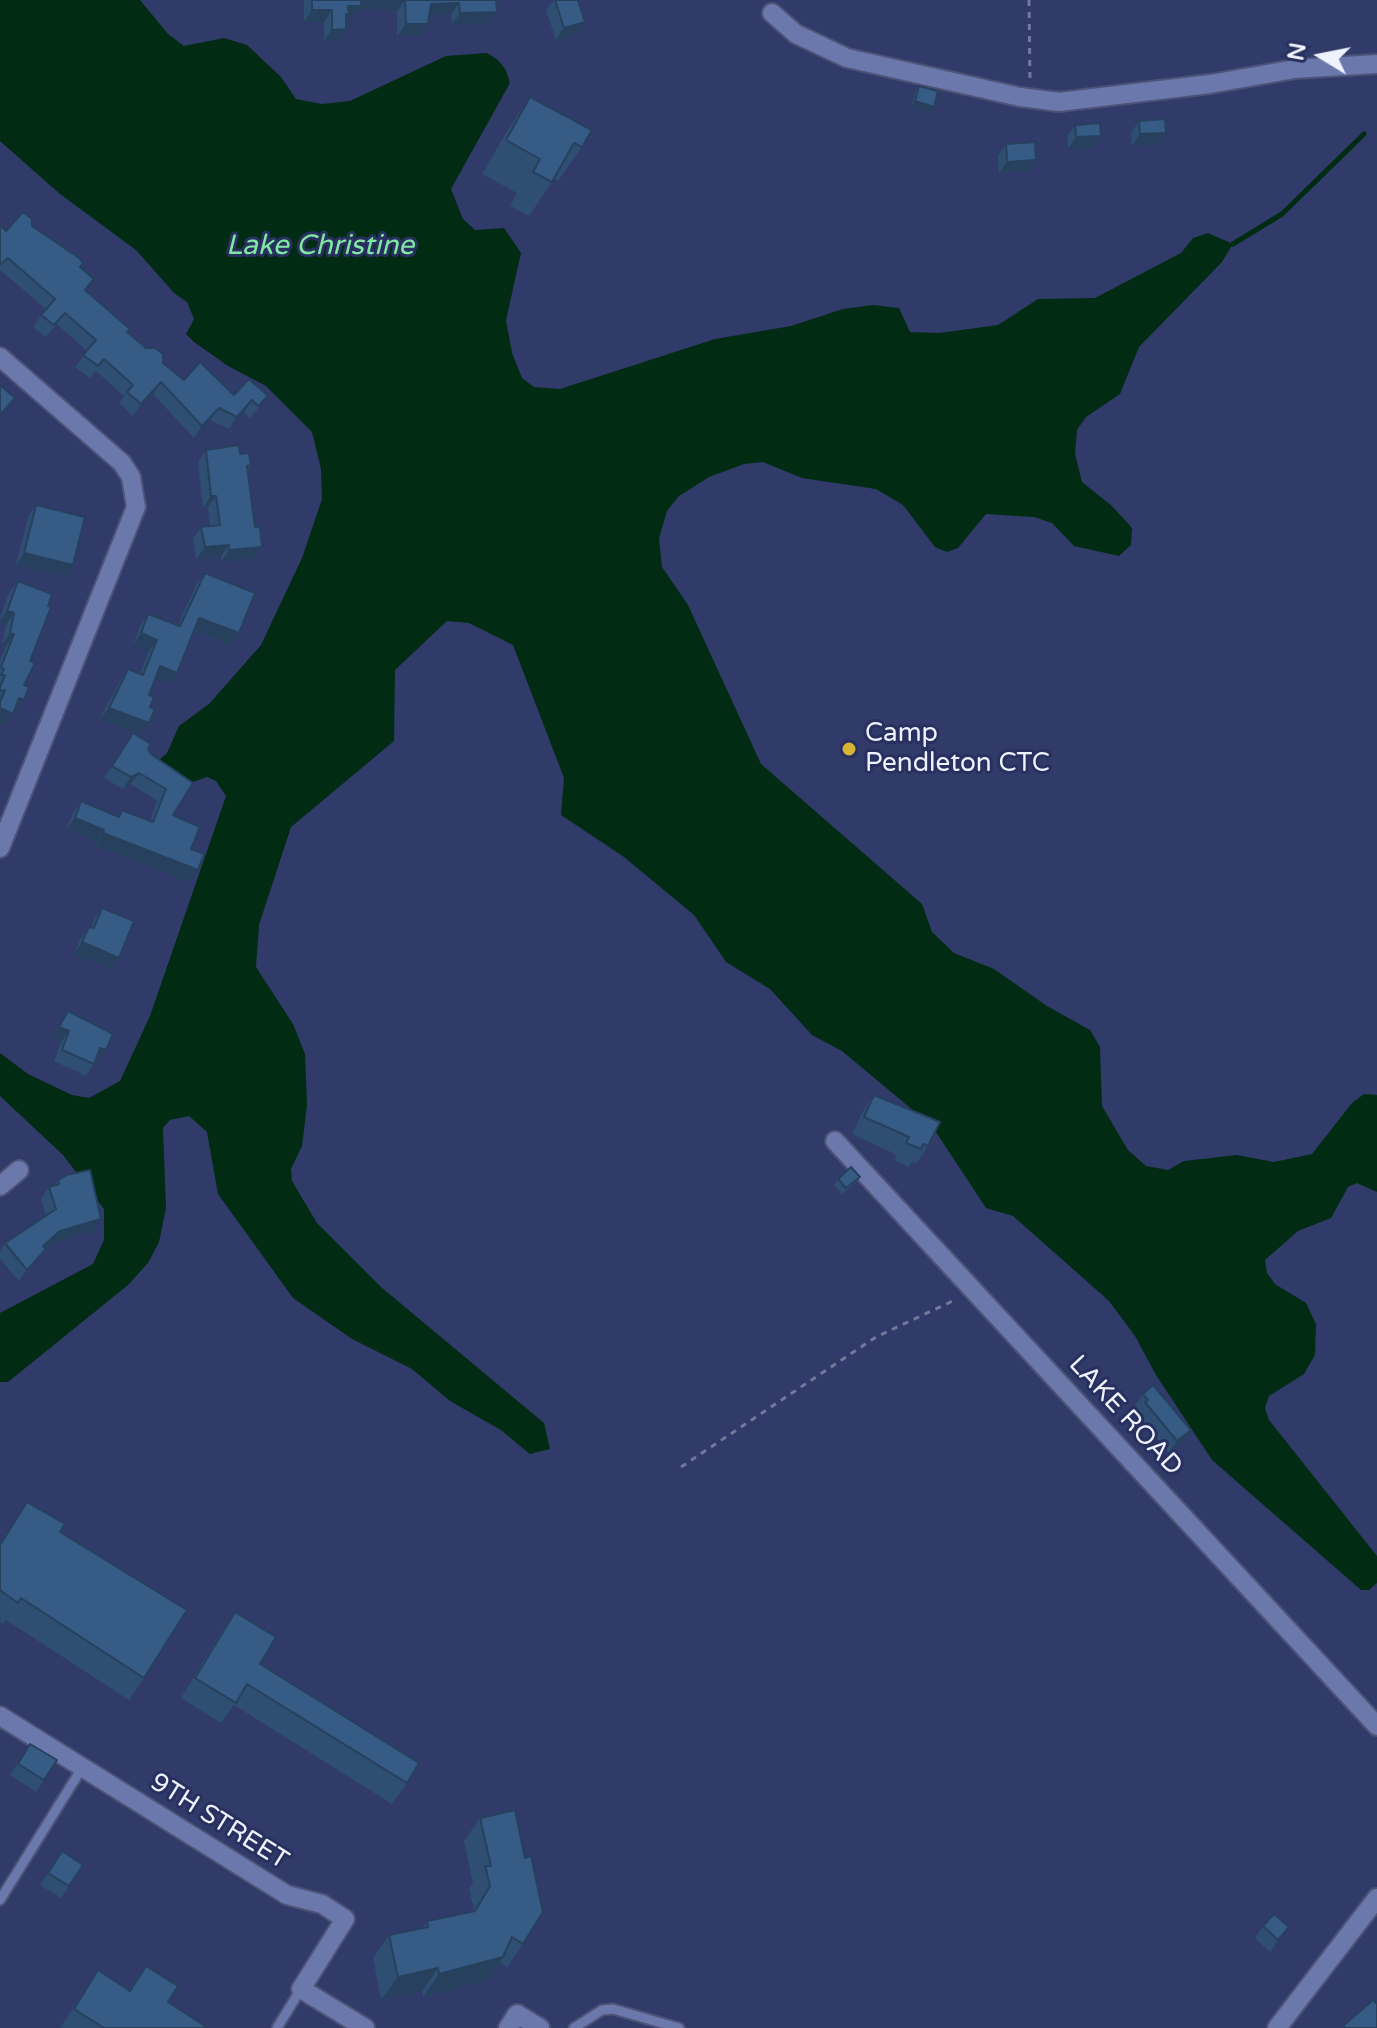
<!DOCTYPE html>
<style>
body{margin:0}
#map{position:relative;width:1377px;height:2028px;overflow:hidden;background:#313b69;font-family:"Varela Round",sans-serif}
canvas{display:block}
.north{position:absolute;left:1281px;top:16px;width:80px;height:80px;-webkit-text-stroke:6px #27305e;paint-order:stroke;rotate:280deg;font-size:22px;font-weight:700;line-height:32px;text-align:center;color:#eff3ff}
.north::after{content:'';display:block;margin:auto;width:28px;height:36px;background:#eff3ff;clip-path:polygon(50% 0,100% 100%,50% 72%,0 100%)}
</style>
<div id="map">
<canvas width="1377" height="2028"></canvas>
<div class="north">N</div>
</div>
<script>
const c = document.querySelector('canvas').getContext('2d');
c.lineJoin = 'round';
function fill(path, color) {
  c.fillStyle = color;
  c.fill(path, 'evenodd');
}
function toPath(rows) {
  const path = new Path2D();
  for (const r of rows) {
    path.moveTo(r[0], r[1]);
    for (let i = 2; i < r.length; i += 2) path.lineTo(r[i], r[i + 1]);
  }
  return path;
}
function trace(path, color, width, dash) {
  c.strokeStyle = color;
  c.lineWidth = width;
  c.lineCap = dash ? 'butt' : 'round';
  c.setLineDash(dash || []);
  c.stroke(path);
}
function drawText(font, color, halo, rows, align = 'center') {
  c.font = font + ' "Varela Round",sans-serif';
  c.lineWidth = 6;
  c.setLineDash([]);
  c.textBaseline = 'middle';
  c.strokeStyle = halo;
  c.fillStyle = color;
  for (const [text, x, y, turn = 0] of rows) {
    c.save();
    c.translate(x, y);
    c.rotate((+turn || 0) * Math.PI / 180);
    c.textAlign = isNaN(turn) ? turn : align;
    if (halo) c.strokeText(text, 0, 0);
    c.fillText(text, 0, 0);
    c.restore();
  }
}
const water = toPath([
 [0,0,140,0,168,34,184,46,224,38,247,45,281,77,296,99,322,104,350,101,446,56,487,53,498,60,506,70,510,83,451,189,463,219,475,230,504,228,521,253,506,320,512,353,522,378,534,387,560,389,715,339,791,326,843,309,873,305,899,308,910,332,939,333,998,325,1038,299,1095,298,1181,253,1193,238,1208,233,1233,244,1222,262,1139,347,1120,394,1086,417,1077,430,1075,454,1082,482,1112,506,1132,528,1131,545,1119,556,1074,546,1052,523,1034,517,986,514,958,548,947,552,935,547,903,505,876,489,802,478,763,462,744,464,709,477,679,496,667,511,659,538,662,567,688,605,761,764,922,904,932,932,954,953,994,969,1047,1006,1090,1030,1100,1047,1102,1106,1128,1150,1146,1166,1168,1170,1184,1161,1237,1155,1274,1162,1312,1154,1352,1103,1364,1094,1377,1095,1377,1192,1357,1183,1348,1187,1331,1218,1298,1231,1265,1260,1267,1273,1275,1284,1306,1303,1316,1324,1315,1355,1304,1374,1269,1396,1265,1408,1269,1420,1377,1556,1377,1583,1369,1590,1361,1590,1212,1460,1156,1375,1135,1336,1109,1301,1013,1216,986,1208,932,1126,842,1051,812,1035,770,989,726,962,694,915,624,857,561,815,564,778,513,645,469,623,447,621,395,670,394,741,291,827,259,925,256,967,293,1024,305,1054,307,1105,302,1146,291,1169,292,1181,317,1223,381,1287,544,1423,550,1449,530,1454,501,1430,450,1401,412,1369,352,1339,293,1298,218,1194,207,1132,189,1116,170,1120,163,1128,166,1208,159,1242,148,1263,128,1285,8,1382,0,1382,0,1313,93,1264,104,1240,104,1209,63,1155,0,1096,0,1053,28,1074,72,1095,89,1098,120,1081,150,1016,226,796,216,781,207,777,178,787,149,769,167,753,179,726,209,704,261,645,302,558,322,499,321,469,312,432,266,386,228,366,194,342,186,334,194,319,187,302,174,293,136,250,60,194,0,141]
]);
const stream = toPath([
 [1233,244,1282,214,1364,134]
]);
const path = toPath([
 [1029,0,1030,82],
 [681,1467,876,1337,957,1299]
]);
const service = toPath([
 [0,1900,82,1768],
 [277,2028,301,1989],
 [574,2028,602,2010,613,2009,679,2028]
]);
const minor = toPath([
 [772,13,796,34,847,58,1020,97,1059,102,1210,84,1295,69,1377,64],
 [0,357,122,463,131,477,136,507,0,848],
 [835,1141,1377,1726],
 [0,1186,19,1170],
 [0,1716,287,1895,322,1904,345,1919,301,1989,365,2028],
 [508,2028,517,2014,540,2028],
 [1277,2028,1377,1898]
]);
const wall = toPath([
 [304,0,496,0,489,24,452,24,451,14,429,15,428,24,420,35,397,36,397,11,384,9,358,9,352,18,346,18,338,41,324,41,324,22,304,22],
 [554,0,578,0,577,33,556,40,546,10],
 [919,86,930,112,911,107,915,92],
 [530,97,582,147,558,181,554,179,529,216,510,206,517,193,482,174,507,131],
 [1139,121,1166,133,1157,144,1132,146,1131,133],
 [1075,125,1101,136,1093,148,1068,149,1067,136],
 [1006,144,1028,171,999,173,998,156],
 [0,225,6,231,32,226,80,267,86,291,128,332,184,380,234,395,268,396,250,418,244,412,229,429,210,420,194,438,153,394,133,416,119,403,124,396,96,371,90,378,75,367,87,351,57,324,46,337,33,327,46,309,0,270],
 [206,450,240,454,251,465,247,471,254,558,221,562,221,556,196,559,193,539,201,527,210,526,208,507,203,508,198,462],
 [36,505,65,576,16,565,28,517],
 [205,573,231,645,194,631,177,673,169,684,155,679,149,695,150,707,141,735,100,719,120,681,128,669,140,674,149,651,133,645,140,626,148,614,178,625,196,585],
 [18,581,30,661,24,685,24,700,16,712,14,711,5,725,0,723,0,660,6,646,2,645,6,625,0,623,0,618,9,593],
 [133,733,151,754,193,783,173,815,191,849,198,870,189,882,95,845,96,842,66,829,73,813,81,801,118,816,122,810,150,821,157,801,131,784,123,789,104,778],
 [102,908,119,958,111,969,74,954,81,938,89,927,91,927,94,920],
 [68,1011,106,1050,97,1062,95,1061,86,1076,54,1061,61,1042,51,1038],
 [874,1095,928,1146,916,1164,912,1162,909,1167,894,1160,897,1155,852,1134,862,1113],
 [860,1177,855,1183,842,1194,834,1185,838,1179],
 [58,1180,93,1231,52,1243,45,1249,37,1261,19,1281,0,1259,0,1251,5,1243,46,1216,41,1199,49,1187,54,1185],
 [1143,1394,1182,1442,1169,1453,1136,1414,1139,1411,1135,1405],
 [27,1502,60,1532,144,1678,129,1700,6,1620,3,1624,0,1622,0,1543],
 [235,1612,260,1664,407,1783,392,1804,234,1705,221,1723,181,1698,221,1632],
 [30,1744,44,1780,36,1792,10,1775],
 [480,1818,523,1944,507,1967,500,1962,487,1980,423,1997,422,1991,381,2000,373,1958,389,1935,421,1929,427,1921,472,1911,474,1909,469,1889,473,1883,464,1841],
 [62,1851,83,1865,61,1898,40,1885],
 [1263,1926,1281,1939,1270,1952,1255,1938],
 [146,1966,168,2002,204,2028,60,2028,98,1970,129,1990]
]);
const shadedWall = toPath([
 [359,0,405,0,397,11,384,9,358,9,352,18,346,18,341,26,348,6],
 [459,3,451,14,422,16,431,4],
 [312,10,332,10,324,22,304,22],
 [497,12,489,24,452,24,460,13],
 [585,22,577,33,556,40,564,28],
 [406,24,428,24,420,35,397,36],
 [346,29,338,41,324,41,332,30],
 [915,101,934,107,930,112,911,107],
 [1166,133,1157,144,1132,146,1140,134],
 [1101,136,1093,148,1068,149,1076,137],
 [1036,160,1028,171,999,173,1007,162],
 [161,382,153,394,133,416,141,404],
 [252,400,244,412,229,429,237,417],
 [219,408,210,420,194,438,202,426],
 [211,496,216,496,208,507,203,508],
 [229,545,221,556,196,559,205,547],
 [262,547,254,558,221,562,229,550],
 [24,553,73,565,65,576,16,565],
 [7,611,14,613,6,625,0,623,0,620],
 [199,618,239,633,231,645,191,629],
 [10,633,14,634,6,646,2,645],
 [141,633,157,640,149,651,133,645],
 [160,666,177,673,169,684,152,678],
 [19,698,24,700,16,712,11,710],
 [0,708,13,714,5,725,0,723],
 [109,708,149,723,141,735,100,719],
 [139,773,131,784,123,789,131,777],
 [75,818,104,830,96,842,66,829],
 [103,833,198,870,189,882,95,845],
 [82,942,119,958,111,969,74,954],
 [59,1027,69,1031,61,1042,51,1038],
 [100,1048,106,1050,97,1062,92,1060],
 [101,1219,93,1231,52,1243,34,1257,43,1246,60,1231],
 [46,1249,37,1261,19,1281,27,1270],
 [1191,1430,1182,1442,1169,1453,1177,1441],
 [1289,1927,1281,1939,1270,1952,1278,1940],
 [503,1957,487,1980,423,1997,439,1974],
 [438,1968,422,1991,381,2000,398,1977]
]);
const building = toPath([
 [312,0,361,0,361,6,348,6,349,14,346,14,346,29,332,30,332,10,312,10,312,0],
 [405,0,496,0,497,12,460,13,459,3,431,4,428,24,406,24,405,0],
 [555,0,578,0,585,22,564,28,555,0],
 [919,86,938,91,934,107,915,101,919,86],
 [530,97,592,130,582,147,574,143,552,182,533,172,540,159,506,140,530,97],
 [1165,119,1166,133,1140,134,1139,121,1165,119],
 [1100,123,1101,136,1076,137,1075,125,1100,123],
 [1035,142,1036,160,1007,162,1006,144,1035,142],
 [23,212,32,219,32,226,79,258,83,263,80,267,94,279,85,290,130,329,127,332,146,348,155,348,163,354,163,363,184,380,200,362,234,395,249,379,268,396,258,406,252,400,237,417,219,408,202,426,161,382,141,404,127,392,133,385,104,359,98,366,83,355,96,340,65,313,54,325,41,315,55,299,8,258,0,265,0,225,6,231,23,212],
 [0,385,15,398,0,415,0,385],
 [239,445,240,454,249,453,251,465,247,466,255,527,260,526,262,547,229,550,229,545,205,547,201,527,220,525,216,496,211,496,206,450,239,445],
 [36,505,85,517,73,565,24,553,36,505],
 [205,573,255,593,239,633,199,618,177,673,160,666,149,695,154,697,150,707,155,709,149,723,109,708,128,669,143,675,157,640,141,633,148,614,180,626,205,573],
 [18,581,52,594,48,606,51,607,30,661,35,663,24,685,29,687,24,700,19,698,13,714,0,708,0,702,5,690,0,691,0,688,5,675,1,675,4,669,1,667,14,634,10,633,14,613,7,611,18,581],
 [133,733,151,744,148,749,151,754,193,783,173,815,200,827,191,849,204,854,198,870,103,833,104,830,75,818,81,801,119,817,122,810,153,822,166,789,139,773,131,777,112,766,133,733],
 [102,908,134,921,119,958,82,942,89,927,94,928,102,908],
 [68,1011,113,1034,106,1050,100,1048,94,1064,62,1050,69,1031,59,1027,68,1011],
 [874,1095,940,1122,928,1146,923,1144,921,1149,906,1143,909,1137,864,1117,874,1095],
 [851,1167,860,1177,846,1188,838,1179,851,1167],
 [90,1170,101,1219,60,1231,43,1246,46,1249,27,1270,5,1243,56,1209,49,1187,59,1184,58,1180,67,1175,90,1170],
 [1153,1385,1191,1430,1177,1441,1145,1402,1148,1400,1143,1394,1153,1385],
 [27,1502,65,1524,60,1532,187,1610,144,1678,21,1598,18,1603,0,1590,0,1545,27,1502],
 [235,1612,276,1637,260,1664,419,1763,407,1783,247,1684,236,1703,195,1678,235,1612],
 [30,1744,57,1760,44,1780,18,1764,30,1744],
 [515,1810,525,1858,531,1856,543,1912,523,1944,512,1937,503,1957,439,1974,438,1968,398,1977,389,1935,428,1927,427,1921,475,1911,490,1886,485,1866,491,1866,480,1818,515,1810],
 [62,1851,83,1865,69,1886,48,1873,62,1851],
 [1274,1914,1289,1927,1278,1940,1263,1926,1274,1914],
 [146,1966,178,1986,168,2002,205,2026,204,2028,104,2028,74,2009,98,1970,130,1991,146,1966],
 [1373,2000,1377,2004,1377,2028,1345,2028,1343,2026,1373,2000]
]);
const markers = [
 [849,749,8,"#d7b434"]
];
const poiNames = [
 ["Camp",865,734],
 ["Pendleton CTC",865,764]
];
const streetNames = [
 ["LAKE ROAD",1125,1416,47],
 ["9TH STREET",219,1822,32]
];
const waterNames = [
 ["Lake Christine",320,247]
];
fill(water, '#012b13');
trace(stream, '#012b13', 5);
trace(service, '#4d5377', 13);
trace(minor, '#4d5377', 22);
trace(path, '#727a9c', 3, [6, 6]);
trace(service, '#6b78ac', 9);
trace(minor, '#6b78ac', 18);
fill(wall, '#2e4e72');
fill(shadedWall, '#26405d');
fill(building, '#365b85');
trace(building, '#26405d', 2);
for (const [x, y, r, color] of markers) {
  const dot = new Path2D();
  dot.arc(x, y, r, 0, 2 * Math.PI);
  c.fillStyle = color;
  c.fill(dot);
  trace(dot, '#27305e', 3);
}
drawText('26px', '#eff3ff', '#27305e', poiNames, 'left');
drawText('26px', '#eff3ff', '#27305e', streetNames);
drawText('italic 28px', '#81e6a2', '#27305e', waterNames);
</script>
